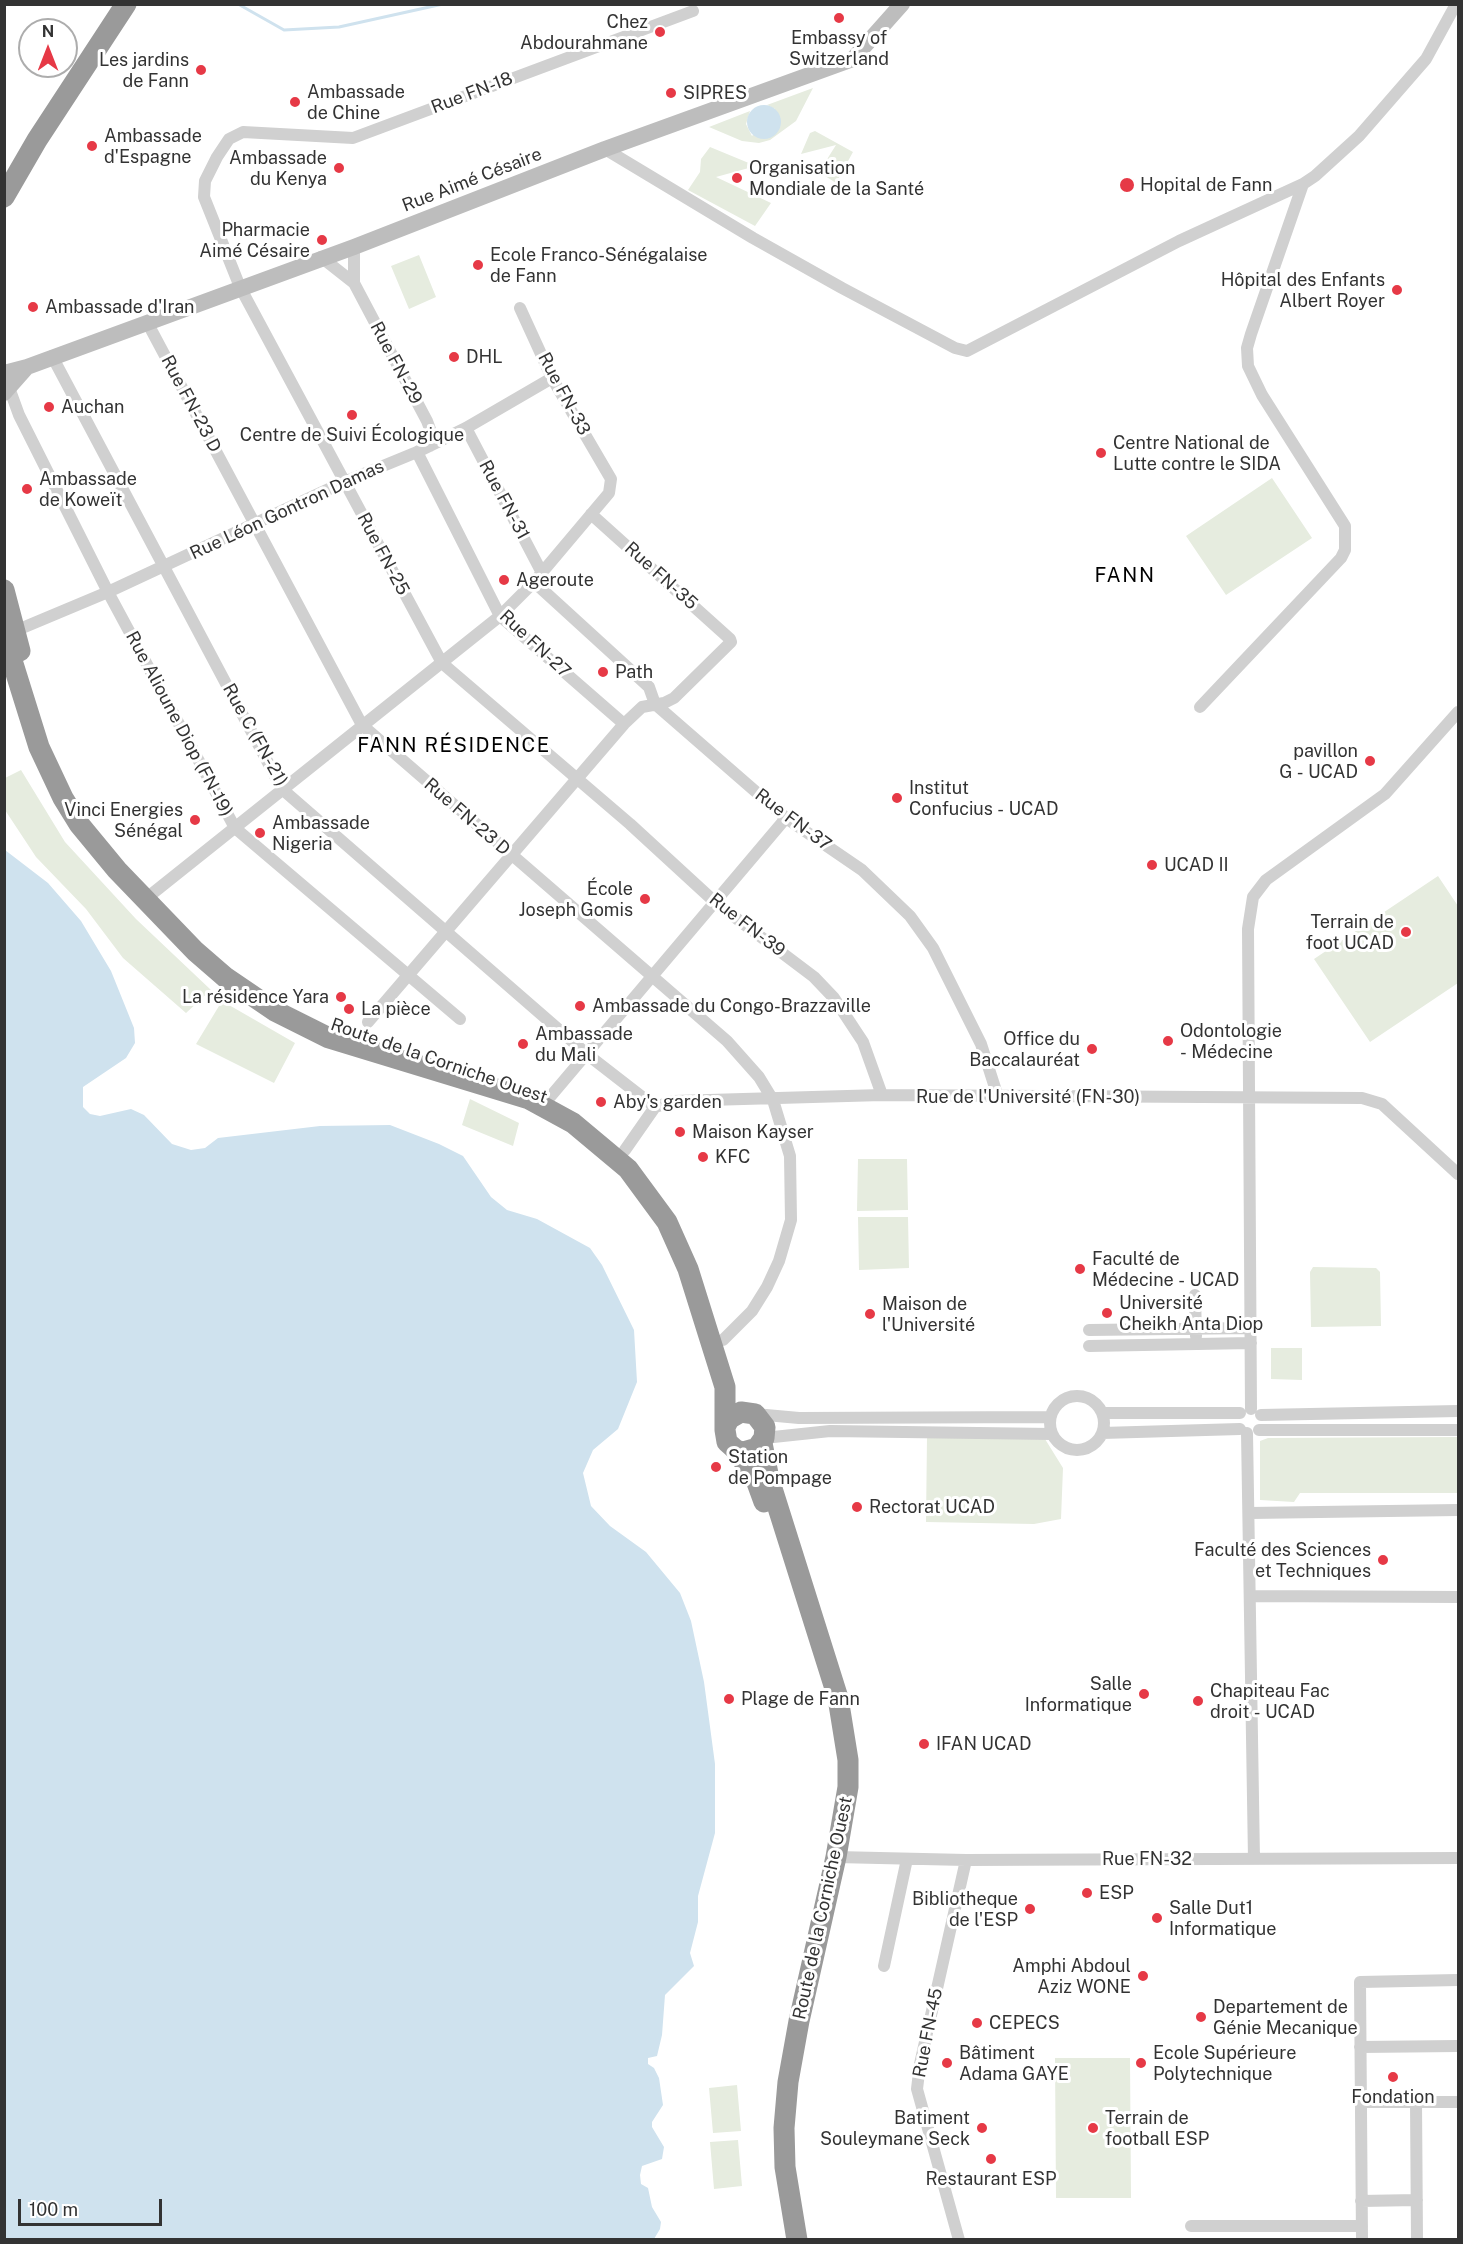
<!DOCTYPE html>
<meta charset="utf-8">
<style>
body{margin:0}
#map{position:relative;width:1463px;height:2244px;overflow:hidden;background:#fff;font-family:"Public Sans",sans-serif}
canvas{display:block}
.frame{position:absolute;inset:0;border:6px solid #333;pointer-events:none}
.north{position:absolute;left:18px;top:18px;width:60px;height:60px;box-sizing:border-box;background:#fff;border:2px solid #adadad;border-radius:50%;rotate:0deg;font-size:16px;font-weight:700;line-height:24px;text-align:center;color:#333}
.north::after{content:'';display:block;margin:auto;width:21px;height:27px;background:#e63946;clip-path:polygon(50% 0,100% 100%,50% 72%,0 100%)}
.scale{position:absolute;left:18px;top:2199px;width:144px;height:27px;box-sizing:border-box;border:3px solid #333;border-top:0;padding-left:8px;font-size:18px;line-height:21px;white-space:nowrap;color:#333;-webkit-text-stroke:4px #fff;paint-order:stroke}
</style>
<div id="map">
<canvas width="1463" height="2244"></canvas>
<div class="frame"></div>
<div class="north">N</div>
<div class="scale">100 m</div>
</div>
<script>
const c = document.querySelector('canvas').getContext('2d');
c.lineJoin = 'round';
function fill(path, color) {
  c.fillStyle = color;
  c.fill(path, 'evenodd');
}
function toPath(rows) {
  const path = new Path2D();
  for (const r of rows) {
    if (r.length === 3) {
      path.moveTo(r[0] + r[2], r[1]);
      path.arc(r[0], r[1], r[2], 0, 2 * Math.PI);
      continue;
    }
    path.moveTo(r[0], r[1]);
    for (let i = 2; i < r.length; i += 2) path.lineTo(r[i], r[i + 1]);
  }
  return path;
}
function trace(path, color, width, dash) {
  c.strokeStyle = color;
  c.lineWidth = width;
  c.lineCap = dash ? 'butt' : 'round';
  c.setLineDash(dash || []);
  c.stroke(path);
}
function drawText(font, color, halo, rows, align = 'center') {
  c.font = font + ' "Public Sans",sans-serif';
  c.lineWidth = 6;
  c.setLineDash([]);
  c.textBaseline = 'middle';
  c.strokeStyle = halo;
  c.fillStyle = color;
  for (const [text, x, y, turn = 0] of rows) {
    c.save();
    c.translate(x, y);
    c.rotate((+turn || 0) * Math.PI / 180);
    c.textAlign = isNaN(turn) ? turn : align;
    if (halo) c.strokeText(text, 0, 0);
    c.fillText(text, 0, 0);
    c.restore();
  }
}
const green = toPath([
 [813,88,796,121,770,140,759,143,742,141,709,127,750,111,746,124,752,136,775,109,767,105],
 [815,131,853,152,836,183,819,172,836,145,801,154,810,133],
 [710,147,756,166,716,177,771,203,755,226,688,190,700,172,701,159],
 [419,255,436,297,409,309,391,266],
 [1272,478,1312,538,1226,595,1186,536],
 [21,770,65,842,136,919,211,990,186,1013,123,958,86,909,36,857,5,810,5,778],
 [1438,876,1458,906,1458,983,1370,1042,1314,959],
 [222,1001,295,1043,274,1083,196,1044],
 [470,1099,519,1123,513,1146,462,1125],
 [858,1159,907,1159,908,1210,857,1211],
 [858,1217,908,1217,909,1268,859,1270],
 [1313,1267,1376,1268,1380,1272,1381,1326,1311,1327,1310,1272],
 [1271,1348,1302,1348,1302,1380,1271,1379],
 [927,1437,1045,1439,1063,1468,1061,1519,1034,1524,926,1522],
 [1458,1437,1458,1493,1300,1493,1294,1502,1260,1500,1260,1441,1268,1438],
 [1055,2058,1130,2058,1131,2198,1056,2198],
 [737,2085,741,2131,713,2133,709,2088],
 [738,2140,742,2186,714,2189,710,2142]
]);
const water = toPath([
 [764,122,17],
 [5,850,48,883,81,921,111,971,134,1028,135,1043,126,1058,83,1087,83,1107,90,1114,100,1116,131,1109,144,1115,172,1144,191,1150,205,1148,218,1138,320,1126,390,1125,439,1144,463,1156,491,1197,507,1210,537,1219,590,1248,602,1265,634,1330,637,1382,618,1429,593,1450,583,1473,591,1506,610,1526,646,1552,680,1593,691,1621,704,1682,715,1764,715,1833,698,1896,698,1922,690,1953,694,1966,665,1995,662,2035,657,2056,648,2058,648,2064,654,2068,659,2078,663,2105,652,2122,652,2127,664,2147,662,2159,642,2166,640,2175,641,2184,648,2188,652,2207,661,2222,660,2229,654,2239,5,2239]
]);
const stream = toPath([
 [238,4,284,30,339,27,443,4]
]);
const street = toPath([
 [693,11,353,138,243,132,229,139,217,157,205,181,204,197,240,287,442,663,630,824,716,903,814,977,834,998,863,1042,882,1095],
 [605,149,753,238,842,288,955,348,967,351,1179,241,1303,184,1315,176,1359,136,1426,59,1456,4],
 [354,247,354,283],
 [321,257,354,283,427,421,430,429,430,446],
 [147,322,362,725,727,1041,759,1077,773,1100,790,1156,791,1220,779,1261,767,1287,752,1311,723,1340],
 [52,356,282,789,588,1055,655,1107],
 [7,382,19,415,108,592,235,828,460,1019],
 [466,428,541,571],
 [417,452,500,616,624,724],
 [534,582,649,687,655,704,786,818,862,870,910,916,933,948,981,1044,998,1097],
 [15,631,108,592,344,482,417,452,466,428,552,378],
 [1200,707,1341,558,1345,550,1345,526,1262,395,1248,366,1247,348,1251,334,1303,184],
 [153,893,500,616,534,582,609,493,611,479,552,378,520,308],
 [368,1022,624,724,642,707,664,703,674,698,731,642,730,639,591,514],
 [550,1097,786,818],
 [655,1107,674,1101,882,1095,1362,1098,1382,1104,1458,1174],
 [625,1150,655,1107],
 [1195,1295,1196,1336],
 [1089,1330,1251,1328],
 [1089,1346,1251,1343],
 [1077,1423,27],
 [1251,1409,1248,929,1253,897,1266,880,1385,794,1458,712],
 [1102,1413,1240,1413],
 [755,1414,799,1418,1050,1417],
 [1261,1415,1458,1411],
 [1259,1430,1458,1430],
 [1102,1433,1240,1429],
 [1247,1433,1254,1859],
 [764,1438,830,1431,1052,1434],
 [1250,1513,1458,1510],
 [1250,1596,1458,1597],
 [836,1857,966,1860,1458,1858],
 [884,1966,907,1859],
 [1360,2047,1458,2046],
 [1416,2101,1417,2240],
 [1361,2102,1458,2102],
 [1361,2201,1417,2200],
 [1191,2226,1362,2226],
 [959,2240,917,2089,920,2064,966,1860],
 [1362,2240,1360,1982,1458,1980]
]);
const secondary = toPath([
 [4,373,27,367,354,247,605,149,853,59,902,4],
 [4,393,27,367]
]);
const highway = toPath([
 [4,197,37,140,126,4],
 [4,590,20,651],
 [4,635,39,747,63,798,79,824,117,870,195,951,225,977,275,1011,329,1038,529,1099,573,1123,628,1169,667,1222,688,1269,725,1387,725,1430,727,1442,736,1450,743,1452,757,1448,764,1438,765,1427,755,1414,741,1412,729,1419,726,1425],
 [762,1443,769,1479,838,1698,848,1760,848,1787,836,1857,799,2021,788,2082,784,2128,785,2167,797,2240],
 [736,1450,756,1480,764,1502]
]);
const markers = [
 [839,18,6,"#e63946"],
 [660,32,6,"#e63946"],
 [201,70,6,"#e63946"],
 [671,93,6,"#e63946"],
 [295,102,6,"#e63946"],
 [92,146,6,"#e63946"],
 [339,168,6,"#e63946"],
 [737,178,6,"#e63946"],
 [1127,185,8,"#e63946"],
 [322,240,6,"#e63946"],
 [478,265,6,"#e63946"],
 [1397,290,6,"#e63946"],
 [33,307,6,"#e63946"],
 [454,357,6,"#e63946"],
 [49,407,6,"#e63946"],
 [352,415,6,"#e63946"],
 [1101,453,6,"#e63946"],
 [27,489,6,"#e63946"],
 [504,580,6,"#e63946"],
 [603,672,6,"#e63946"],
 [1370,761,6,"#e63946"],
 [897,798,6,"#e63946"],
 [195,820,6,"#e63946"],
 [260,833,6,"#e63946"],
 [1152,865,6,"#e63946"],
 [645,899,6,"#e63946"],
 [1406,932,6,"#e63946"],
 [341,997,6,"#e63946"],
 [580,1006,6,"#e63946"],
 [349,1009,6,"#e63946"],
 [1168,1041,6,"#e63946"],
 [523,1044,6,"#e63946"],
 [1092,1049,6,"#e63946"],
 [601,1102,6,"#e63946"],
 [680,1132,6,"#e63946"],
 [703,1157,6,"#e63946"],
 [1080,1269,6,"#e63946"],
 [1107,1313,6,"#e63946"],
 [870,1314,6,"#e63946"],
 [716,1467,6,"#e63946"],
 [857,1507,6,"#e63946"],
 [1383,1560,6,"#e63946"],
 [1144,1694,6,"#e63946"],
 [729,1699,6,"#e63946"],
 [1198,1701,6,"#e63946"],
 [924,1744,6,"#e63946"],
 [1087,1893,6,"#e63946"],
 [1030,1909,6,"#e63946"],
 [1157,1918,6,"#e63946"],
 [1143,1976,6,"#e63946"],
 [1201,2017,6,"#e63946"],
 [977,2023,6,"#e63946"],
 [947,2063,6,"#e63946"],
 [1141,2063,6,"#e63946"],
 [1393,2077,6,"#e63946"],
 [982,2128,6,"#e63946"],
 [1093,2128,6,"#e63946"],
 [991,2159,6,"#e63946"]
];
const poiNames = [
 ["Chez",648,22,"right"],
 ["Abdourahmane",648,43,"right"],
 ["Embassy of",839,38,"center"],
 ["Switzerland",839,59,"center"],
 ["Les jardins",189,60,"right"],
 ["de Fann",189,81,"right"],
 ["Ambassade",307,92],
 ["de Chine",307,113],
 ["SIPRES",683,93],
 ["Ambassade",104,136],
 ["d'Espagne",104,157],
 ["Ambassade",327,158,"right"],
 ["du Kenya",327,179,"right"],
 ["Organisation",749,168],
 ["Mondiale de la Santé",749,189],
 ["Hopital de Fann",1140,185],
 ["Pharmacie",310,230,"right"],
 ["Aimé Césaire",310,251,"right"],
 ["Ecole Franco-Sénégalaise",490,255],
 ["de Fann",490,276],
 ["Hôpital des Enfants",1385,280,"right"],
 ["Albert Royer",1385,301,"right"],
 ["Ambassade d'Iran",45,307],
 ["DHL",466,357],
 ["Auchan",61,407],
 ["Centre de Suivi Écologique",352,435,"center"],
 ["Centre National de",1113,443],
 ["Lutte contre le SIDA",1113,464],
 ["Ambassade",39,479],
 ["de Koweït",39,500],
 ["Ageroute",516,580],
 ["Path",615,672],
 ["pavillon",1358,751,"right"],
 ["G - UCAD",1358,772,"right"],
 ["Institut",909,788],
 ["Confucius - UCAD",909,809],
 ["Vinci Energies",183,810,"right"],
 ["Sénégal",183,831,"right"],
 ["Ambassade",272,823],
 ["Nigeria",272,844],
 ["UCAD II",1164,865],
 ["École",633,889,"right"],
 ["Joseph Gomis",633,910,"right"],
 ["Terrain de",1394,922,"right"],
 ["foot UCAD",1394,943,"right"],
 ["La résidence Yara",329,997,"right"],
 ["Ambassade du Congo-Brazzaville",592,1006],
 ["La pièce",361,1009],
 ["Odontologie",1180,1031],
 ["- Médecine",1180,1052],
 ["Ambassade",535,1034],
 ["du Mali",535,1055],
 ["Office du",1080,1039,"right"],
 ["Baccalauréat",1080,1060,"right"],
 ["Aby's garden",613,1102],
 ["Maison Kayser",692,1132],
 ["KFC",715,1157],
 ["Faculté de",1092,1259],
 ["Médecine - UCAD",1092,1280],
 ["Université",1119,1303],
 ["Cheikh Anta Diop",1119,1324],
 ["Maison de",882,1304],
 ["l'Université",882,1325],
 ["Station",728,1457],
 ["de Pompage",728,1478],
 ["Rectorat UCAD",869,1507],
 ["Faculté des Sciences",1371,1550,"right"],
 ["et Techniques",1371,1571,"right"],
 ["Salle",1132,1684,"right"],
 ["Informatique",1132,1705,"right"],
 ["Chapiteau Fac",1210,1691],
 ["droit - UCAD",1210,1712],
 ["Plage de Fann",741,1699],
 ["IFAN UCAD",936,1744],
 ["ESP",1099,1893],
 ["Bibliotheque",1018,1899,"right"],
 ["de l'ESP",1018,1920,"right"],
 ["Salle Dut1",1169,1908],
 ["Informatique",1169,1929],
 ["Amphi Abdoul",1131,1966,"right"],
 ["Aziz WONE",1131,1987,"right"],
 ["Departement de",1213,2007],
 ["Génie Mecanique",1213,2028],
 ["CEPECS",989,2023],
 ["Bâtiment",959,2053],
 ["Adama GAYE",959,2074],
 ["Ecole Supérieure",1153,2053],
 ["Polytechnique",1153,2074],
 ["Fondation",1393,2097,"center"],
 ["Batiment",970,2118,"right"],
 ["Souleymane Seck",970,2139,"right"],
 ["Terrain de",1105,2118],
 ["football ESP",1105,2139],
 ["Restaurant ESP",991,2179,"center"]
];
const streetNames = [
 ["Rue FN-18",472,93,-21],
 ["Rue Aimé Césaire",472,180,-21],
 ["Rue FN-29",396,363,62],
 ["Rue FN-33",564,394,62],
 ["Rue FN-23 D",191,404,62],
 ["Rue FN-31",504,500,62],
 ["Rue Léon Gontron Damas",287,510,-25],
 ["Rue FN-25",383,554,62],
 ["Rue FN-35",661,576,42],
 ["Rue FN-27",535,644,43],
 ["Rue Alioune Diop (FN-19)",179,724,62],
 ["Rue C (FN-21)",255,735,61],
 ["Rue FN-23 D",467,817,41],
 ["Rue FN-37",793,820,37],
 ["Rue FN-39",747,925,38],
 ["Route de la Corniche Ouest",439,1061,19],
 ["Rue de l'Université (FN-30)",1028,1097],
 ["Rue FN-32",1147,1859],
 ["Route de la Corniche Ouest",823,1908,-78],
 ["Rue FN-45",928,2033,-79]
];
const neighbourhoodNames = [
 ["FANN",1125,576],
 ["FANN RÉSIDENCE",454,746]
];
fill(green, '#e6ecdf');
fill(water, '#cfe2ee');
trace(stream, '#cfe2ee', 3);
trace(street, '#d0d0d0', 12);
trace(secondary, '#bdbdbd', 16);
trace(highway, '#9a9a9a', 21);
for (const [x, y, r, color] of markers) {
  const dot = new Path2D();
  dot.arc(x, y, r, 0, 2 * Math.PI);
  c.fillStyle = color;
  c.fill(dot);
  trace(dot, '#fff', 2);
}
drawText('18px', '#333', '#fff', poiNames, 'left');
drawText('18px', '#333', '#fff', streetNames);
c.letterSpacing = '1.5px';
drawText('20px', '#000', '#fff', neighbourhoodNames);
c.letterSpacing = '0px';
</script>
